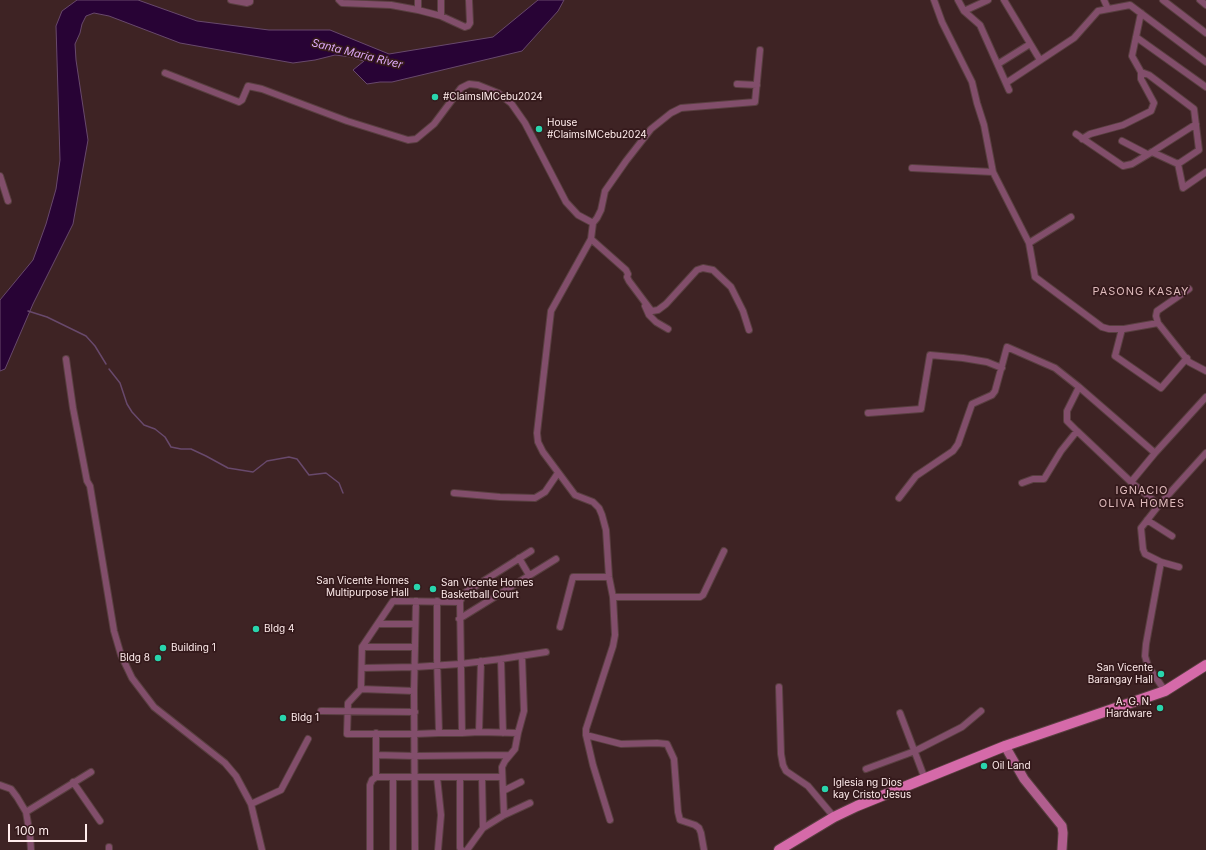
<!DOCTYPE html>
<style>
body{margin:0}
#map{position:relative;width:1206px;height:850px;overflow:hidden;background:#3e2324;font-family:Inter,sans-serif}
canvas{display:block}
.scale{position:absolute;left:8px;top:824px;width:79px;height:18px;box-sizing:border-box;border:2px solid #ffecec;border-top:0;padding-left:5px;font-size:12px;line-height:14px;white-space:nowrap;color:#ffecec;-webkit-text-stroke:3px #34191b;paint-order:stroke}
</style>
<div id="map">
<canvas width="1206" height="850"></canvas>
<div class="scale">100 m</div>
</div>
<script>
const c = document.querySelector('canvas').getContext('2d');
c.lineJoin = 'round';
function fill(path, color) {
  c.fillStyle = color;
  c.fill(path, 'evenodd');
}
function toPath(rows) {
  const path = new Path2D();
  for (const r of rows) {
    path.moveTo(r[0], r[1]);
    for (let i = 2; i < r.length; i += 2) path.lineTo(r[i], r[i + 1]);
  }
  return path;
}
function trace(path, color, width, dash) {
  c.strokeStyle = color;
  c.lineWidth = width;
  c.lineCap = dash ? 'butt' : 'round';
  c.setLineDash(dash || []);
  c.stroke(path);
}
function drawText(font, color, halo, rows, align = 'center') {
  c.font = font + ' Inter,sans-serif';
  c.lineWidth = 3.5;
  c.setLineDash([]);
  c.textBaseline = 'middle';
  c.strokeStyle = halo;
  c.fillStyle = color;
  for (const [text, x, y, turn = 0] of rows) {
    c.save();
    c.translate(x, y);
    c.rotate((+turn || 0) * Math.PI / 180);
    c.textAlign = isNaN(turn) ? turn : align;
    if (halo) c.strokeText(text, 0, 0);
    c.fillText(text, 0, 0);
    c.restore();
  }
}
const water = toPath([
 [77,0,138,0,197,21,269,30,330,30,389,54,493,37,538,0,564,0,558,11,522,51,392,82,380,82,367,84,353,70,364,61,351,57,335,55,315,60,293,63,180,43,109,16,94,13,86,16,82,24,80,33,75,44,76,60,88,140,73,224,33,304,5,369,0,371,0,300,33,260,46,224,56,189,60,160,56,26,62,11,77,0]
]);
const stream = toPath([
 [28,311,47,317,86,336,95,346,106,364],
 [109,369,120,383,127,404,132,412,144,425,155,429,165,437,171,447,181,449,191,449,206,456,228,468,253,472,267,461,289,457,297,459,309,475,326,473,339,483,343,493]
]);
const street = toPath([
 [231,0,247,3,250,2,250,0],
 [339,0,342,3,391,5,418,10,441,16,465,27,468,26,470,23,469,0],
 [418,0,418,10],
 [934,0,942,22,972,82,977,103,984,125,993,172,1029,243,1035,277,1102,327,1109,329,1124,329,1158,323,1189,362,1206,371],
 [958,0,964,11,980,25,1009,90],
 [1004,0,1040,60],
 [1104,0,1108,9],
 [1163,0,1206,33],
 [1200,0,1206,5],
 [964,11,988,0],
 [441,16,441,0],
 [1136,37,1206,87],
 [998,64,1030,44],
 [1141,72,1149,75,1194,109,1199,150,1178,164],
 [165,73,239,102,242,100,248,86,262,89,347,121,408,140,416,139,434,124,461,88,469,84,478,85,498,93,511,103,525,123,566,202,578,215,593,223],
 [1006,83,1074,38,1098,11,1130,5,1206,62],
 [737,84,757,85],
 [1076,134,1123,166,1132,164,1152,152,1196,124],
 [1082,139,1090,134,1123,125,1151,111,1154,103,1141,79,1141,72,1132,56,1141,13],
 [1122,141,1147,154],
 [1152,152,1178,164,1183,188,1206,172],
 [912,168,993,172],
 [0,176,8,201],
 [591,239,626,270,628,274,627,277,629,281,650,309,652,311,658,310,666,304,697,270,703,268,713,270,731,287,743,311,749,330],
 [1029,243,1071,217],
 [645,306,649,315,656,322,668,329],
 [1158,323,1156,316,1157,311,1189,289],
 [1122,329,1115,356,1161,388,1187,358],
 [66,359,73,408,87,481,90,486,114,631,121,655,132,678,154,707,225,763,236,776,251,804,262,850],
 [1079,387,1067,411,1067,421,1077,431,1131,482,1159,505],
 [868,413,921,409,930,355,963,358,987,362,1002,368],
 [1131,482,1155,453,1206,397],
 [1022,483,1033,479,1044,479,1061,451,1077,431],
 [454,493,500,497,535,498,545,492,558,473],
 [899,498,916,476,953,451,958,444,972,404,992,395,995,391,1007,347,1055,368,1079,387,1155,453],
 [1147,520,1172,536],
 [519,558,529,575],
 [1161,562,1146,644,1145,656,1148,666,1165,691],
 [1179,567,1161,562,1145,554,1143,549,1141,528,1159,505,1206,453],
 [613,597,700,597,703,595,724,551],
 [437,601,437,658,439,733],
 [460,602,463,594,531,551],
 [459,619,556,559],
 [378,624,415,624],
 [560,627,573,577,609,577],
 [362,647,415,647],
 [501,659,546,652],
 [362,668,415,667,460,664,501,659,503,733],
 [779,687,781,754,783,765,786,771,808,786,834,817],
 [361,689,414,691],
 [321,711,415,712],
 [900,713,925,779],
 [479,732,481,661],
 [462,733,460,602,393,601,362,647,361,689,348,703,347,734,415,734,439,733,462,733,479,732,518,733],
 [586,735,593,765,610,820],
 [376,755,415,756,509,755],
 [866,769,915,751,962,727,981,711],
 [376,777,502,777],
 [437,777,441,815,438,850],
 [460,777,460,848,462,850],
 [482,777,483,828],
 [73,782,100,821],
 [0,785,11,789,17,797,26,812,30,835,31,850],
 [503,791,521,782],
 [251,804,281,790,308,739],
 [26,812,91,772],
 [504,815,530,803],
 [109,850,109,847],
 [370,850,370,785,372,780,376,777,376,733],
 [393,850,393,777],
 [415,850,414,691,416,601],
 [467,850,483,828,504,815,502,767,505,761,515,749,518,733,524,711,522,657],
 [704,850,701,833,699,828,695,825,680,820,678,812,674,759,667,744,657,743,621,744,586,735,586,729,613,646,615,635,613,597,609,577,606,530,602,515,599,508,593,502,575,495,543,452,538,442,537,433,551,311,591,239,593,223,597,218,601,210,605,191,626,161,651,129,671,113,681,108,755,102,760,50]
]);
const secondary = toPath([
 [1005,746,1024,779,1062,826,1063,833,1062,850]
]);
const primary = toPath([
 [779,850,834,817,857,806,1005,746,1165,691,1206,665]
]);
const markers = [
 [435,97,4,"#29d5ad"],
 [539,129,4,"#29d5ad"],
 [417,587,4,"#29d5ad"],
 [433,589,4,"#29d5ad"],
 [256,629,4,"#29d5ad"],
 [163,648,4,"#29d5ad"],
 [158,658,4,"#29d5ad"],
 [1161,674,4,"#29d5ad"],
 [1160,708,4,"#29d5ad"],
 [283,718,4,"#29d5ad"],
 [984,766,4,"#29d5ad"],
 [825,789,4,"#29d5ad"]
];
const poiNames = [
 ["#ClaimsIMCebu2024",443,97],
 ["House",547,123],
 ["#ClaimsIMCebu2024",547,135],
 ["San Vicente Homes",409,581,"right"],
 ["Multipurpose Hall",409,593,"right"],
 ["San Vicente Homes",441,583],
 ["Basketball Court",441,595],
 ["Bldg 4",264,629],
 ["Building 1",171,648],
 ["Bldg 8",150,658,"right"],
 ["San Vicente",1153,668,"right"],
 ["Barangay Hall",1153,680,"right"],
 ["A. G. N.",1152,702,"right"],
 ["Hardware",1152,714,"right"],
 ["Bldg 1",291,718],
 ["Oil Land",992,766],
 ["Iglesia ng Dios",833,783],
 ["kay Cristo Jesus",833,795]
];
const waterNames = [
 ["Santa Maria River",357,54,14]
];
const neighbourhoodNames = [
 ["PASONG KASAY",1141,292],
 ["IGNACIO",1142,491],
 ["OLIVA HOMES",1142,504]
];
fill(water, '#280335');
trace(water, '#68496c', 1);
trace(stream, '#68496c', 1.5);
trace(street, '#593f40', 8);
trace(secondary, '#593f40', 11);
trace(primary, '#593f40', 12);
trace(street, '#824e6b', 6);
trace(secondary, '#b15e8e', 9);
trace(primary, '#d56aa9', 10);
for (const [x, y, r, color] of markers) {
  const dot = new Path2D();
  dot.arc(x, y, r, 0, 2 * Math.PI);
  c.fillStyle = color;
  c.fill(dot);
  trace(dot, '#34191b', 1.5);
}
drawText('10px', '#ffecec', '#34191b', poiNames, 'left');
drawText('italic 11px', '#dda9f6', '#34191b', waterNames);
c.letterSpacing = '1px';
drawText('11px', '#dfbbbc', '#34191b', neighbourhoodNames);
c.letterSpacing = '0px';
</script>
